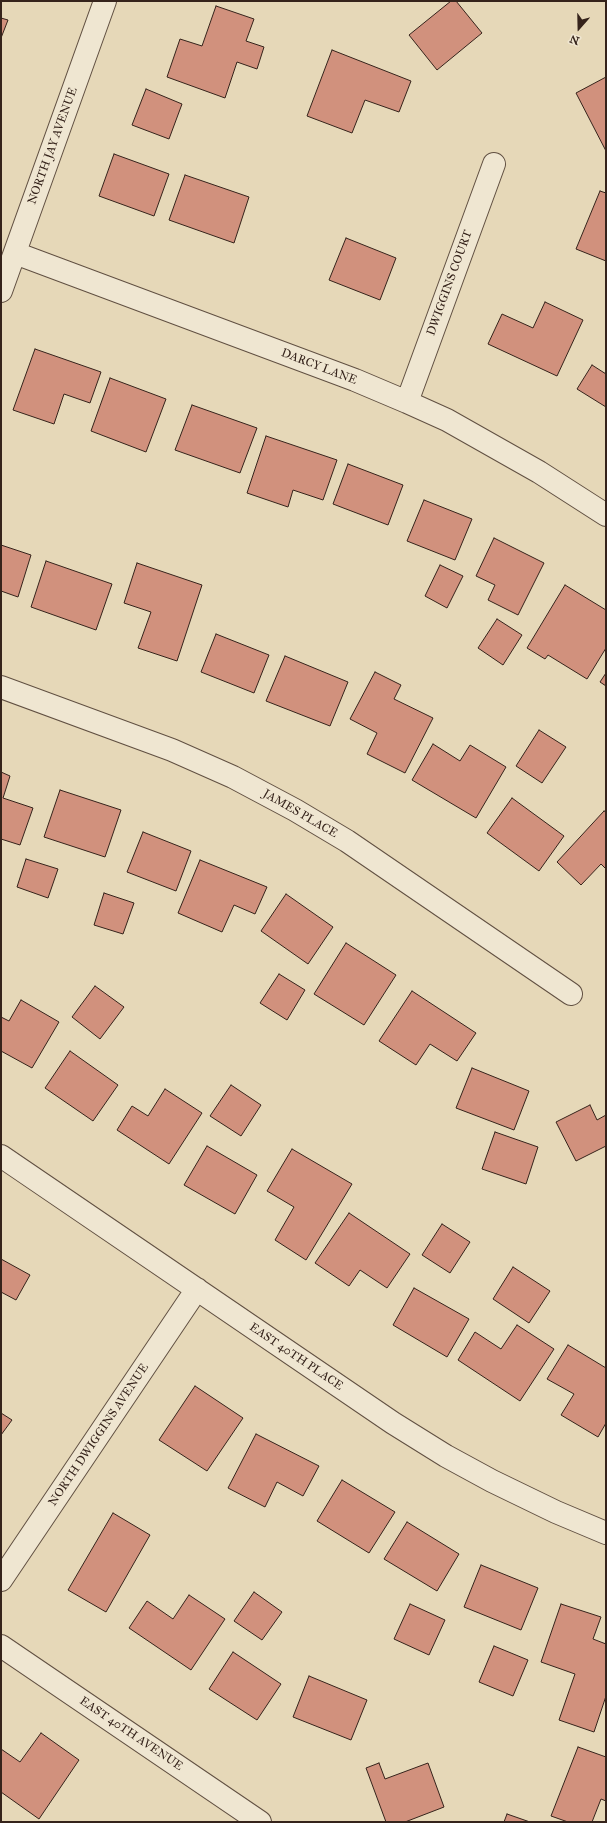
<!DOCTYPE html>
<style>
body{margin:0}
#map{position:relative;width:607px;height:1823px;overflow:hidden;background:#e6d8b8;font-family:"IM FELL Great Primer",serif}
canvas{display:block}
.frame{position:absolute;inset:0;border:2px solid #35231b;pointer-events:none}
.north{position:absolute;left:559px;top:8px;width:40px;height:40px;-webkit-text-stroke:3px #efe6d1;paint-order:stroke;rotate:200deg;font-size:11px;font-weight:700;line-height:16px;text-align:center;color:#35231b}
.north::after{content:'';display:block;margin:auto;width:14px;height:18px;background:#35231b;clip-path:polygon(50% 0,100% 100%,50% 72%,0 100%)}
</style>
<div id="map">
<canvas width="607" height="1823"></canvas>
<div class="frame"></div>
<div class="north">N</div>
</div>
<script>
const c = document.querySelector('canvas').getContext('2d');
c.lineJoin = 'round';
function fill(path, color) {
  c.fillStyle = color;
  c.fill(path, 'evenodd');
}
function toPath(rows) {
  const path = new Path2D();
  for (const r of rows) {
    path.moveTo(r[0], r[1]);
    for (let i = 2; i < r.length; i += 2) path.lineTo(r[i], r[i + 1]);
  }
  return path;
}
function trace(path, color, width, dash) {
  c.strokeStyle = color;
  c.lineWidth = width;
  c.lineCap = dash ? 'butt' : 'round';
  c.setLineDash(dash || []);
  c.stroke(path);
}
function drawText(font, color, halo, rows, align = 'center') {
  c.font = font + ' "IM FELL Great Primer",serif';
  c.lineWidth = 3.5;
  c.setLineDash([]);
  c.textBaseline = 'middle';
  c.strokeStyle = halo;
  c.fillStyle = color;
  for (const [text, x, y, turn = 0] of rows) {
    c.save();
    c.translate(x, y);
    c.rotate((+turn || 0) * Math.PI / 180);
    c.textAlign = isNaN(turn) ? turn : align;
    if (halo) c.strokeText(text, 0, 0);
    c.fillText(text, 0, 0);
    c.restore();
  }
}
const building = toPath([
 [451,1,456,1,482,33,437,70,409,35,451,1],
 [216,6,254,19,246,41,264,47,257,69,237,62,225,98,167,77,180,39,202,46,216,6],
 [1,18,8,20,1,38,1,18],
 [332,50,411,81,399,112,365,100,352,133,307,116,332,50],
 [606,77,606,151,576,93,606,77],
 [146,89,182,104,169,139,132,125,146,89],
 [114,154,169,174,154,216,99,196,114,154],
 [185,175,249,197,234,243,169,220,185,175],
 [600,191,606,193,606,261,576,249,600,191],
 [346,238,396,258,380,300,329,280,346,238],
 [545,302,583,320,557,376,488,344,502,314,533,328,545,302],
 [35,349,101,372,90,403,64,394,54,424,13,410,35,349],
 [592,365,606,374,606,407,577,389,592,365],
 [110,378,166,399,146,452,91,431,110,378],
 [192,405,257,428,240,473,175,450,192,405],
 [266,436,337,460,323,500,293,490,288,507,247,493,266,436],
 [348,464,403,485,388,525,333,504,348,464],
 [424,500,472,519,455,560,407,541,424,500],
 [494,538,544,563,518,615,488,600,495,585,476,576,494,538],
 [1,545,31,555,18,597,1,591,1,545],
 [46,561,112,584,96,630,31,607,46,561],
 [137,563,202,585,177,661,138,648,151,612,124,603,137,563],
 [440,565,463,576,447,608,425,596,440,565],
 [565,585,606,610,606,648,587,679,548,655,545,659,527,648,565,585],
 [497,619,522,635,503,665,478,648,497,619],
 [216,634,269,655,254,693,201,672,216,634],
 [285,656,348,682,330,726,266,701,285,656],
 [375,672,401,685,394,699,433,718,405,773,367,754,377,733,350,719,375,672],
 [606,673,606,686,600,682,606,673],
 [539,730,566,747,542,783,516,766,539,730],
 [433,744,460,761,470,745,506,767,476,818,412,780,433,744],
 [1,772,10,776,3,798,33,808,20,845,1,839,1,772],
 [60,790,121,810,105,857,44,837,60,790],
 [512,798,564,836,539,871,487,833,512,798],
 [604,811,606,812,606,869,601,864,581,885,557,862,604,811],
 [143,832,191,851,176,891,127,872,143,832],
 [26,859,58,869,48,898,17,887,26,859],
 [200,860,267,887,255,914,234,905,222,932,178,913,200,860],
 [104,893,134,903,123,934,94,925,104,893],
 [286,894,333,927,308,964,261,931,286,894],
 [346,943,396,975,364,1025,314,994,346,943],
 [279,974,305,990,287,1020,260,1003,279,974],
 [95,986,124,1007,100,1039,72,1017,95,986],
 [412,991,476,1033,457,1061,430,1044,416,1065,379,1041,412,991],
 [21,1000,59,1022,32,1068,1,1051,1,1017,9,1021,21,1000],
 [70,1051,118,1085,93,1121,45,1088,70,1051],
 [472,1068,529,1091,514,1130,456,1108,472,1068],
 [231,1085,261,1105,241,1136,210,1116,231,1085],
 [165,1089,202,1113,169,1164,117,1130,132,1106,148,1116,165,1089],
 [590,1105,597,1120,606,1115,606,1146,576,1161,556,1122,590,1105],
 [495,1132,538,1147,526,1184,482,1169,495,1132],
 [207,1146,257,1175,235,1214,184,1185,207,1146],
 [292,1149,352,1184,306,1260,275,1240,294,1207,267,1191,292,1149],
 [349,1213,410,1254,387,1288,360,1270,349,1286,315,1263,349,1213],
 [442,1224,470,1242,450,1273,422,1255,442,1224],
 [1,1259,30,1275,16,1300,1,1292,1,1259],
 [513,1267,550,1291,529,1323,493,1299,513,1267],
 [414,1288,469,1319,447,1357,393,1325,414,1288],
 [517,1325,554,1349,520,1401,458,1360,475,1332,501,1349,517,1325],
 [568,1345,606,1368,606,1423,598,1437,561,1415,574,1394,547,1379,568,1345],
 [195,1386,243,1418,207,1471,159,1440,195,1386],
 [1,1413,12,1420,1,1435,1,1413],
 [256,1434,319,1466,303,1496,277,1482,265,1507,228,1488,256,1434],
 [342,1480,395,1512,369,1553,317,1521,342,1480],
 [113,1513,150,1535,106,1612,68,1590,113,1513],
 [407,1522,459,1554,437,1591,384,1559,407,1522],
 [481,1565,538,1588,521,1630,464,1607,481,1565],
 [254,1592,282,1612,262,1640,234,1621,254,1592],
 [189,1595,225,1619,191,1670,129,1628,147,1601,173,1619,189,1595],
 [410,1604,445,1620,429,1655,394,1639,410,1604],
 [561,1604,601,1617,593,1639,606,1644,606,1696,594,1732,559,1720,575,1674,541,1662,561,1604],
 [494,1646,528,1660,513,1696,479,1682,494,1646],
 [233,1652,281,1684,257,1720,209,1689,233,1652],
 [309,1676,367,1700,351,1740,293,1717,309,1676],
 [41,1733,79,1760,39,1819,1,1792,1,1749,20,1762,41,1733],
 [578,1747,606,1757,606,1801,601,1799,592,1822,568,1822,551,1816,578,1747],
 [379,1763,385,1779,428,1763,444,1807,405,1822,386,1822,366,1768,379,1763],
 [507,1814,530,1822,504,1822,507,1814]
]);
const street = toPath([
 [15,253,355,380,407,402,447,420,539,472,606,515],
 [1,291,105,1],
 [407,402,494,164],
 [1,687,172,750,233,777,295,810,347,841,571,994],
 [1,1156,393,1423,446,1456,492,1481,556,1512,606,1533],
 [1,1580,197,1289],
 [1,1646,260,1822]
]);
const streetNames = [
 ["NORTH JAY AVENUE",53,146,-70],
 ["DWIGGINS COURT",450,283,-70],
 ["DARCY LANE",319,367,21],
 ["JAMES PLACE",300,814,30],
 ["EAST 40TH PLACE",296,1357,34],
 ["NORTH DWIGGINS AVENUE",99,1435,-56],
 ["EAST 40TH AVENUE",131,1734,34]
];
fill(building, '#d1917d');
trace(building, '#35231b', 1);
trace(street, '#615042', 24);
trace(street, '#efe6d1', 22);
drawText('12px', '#35231b', '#efe6d1', streetNames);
</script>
